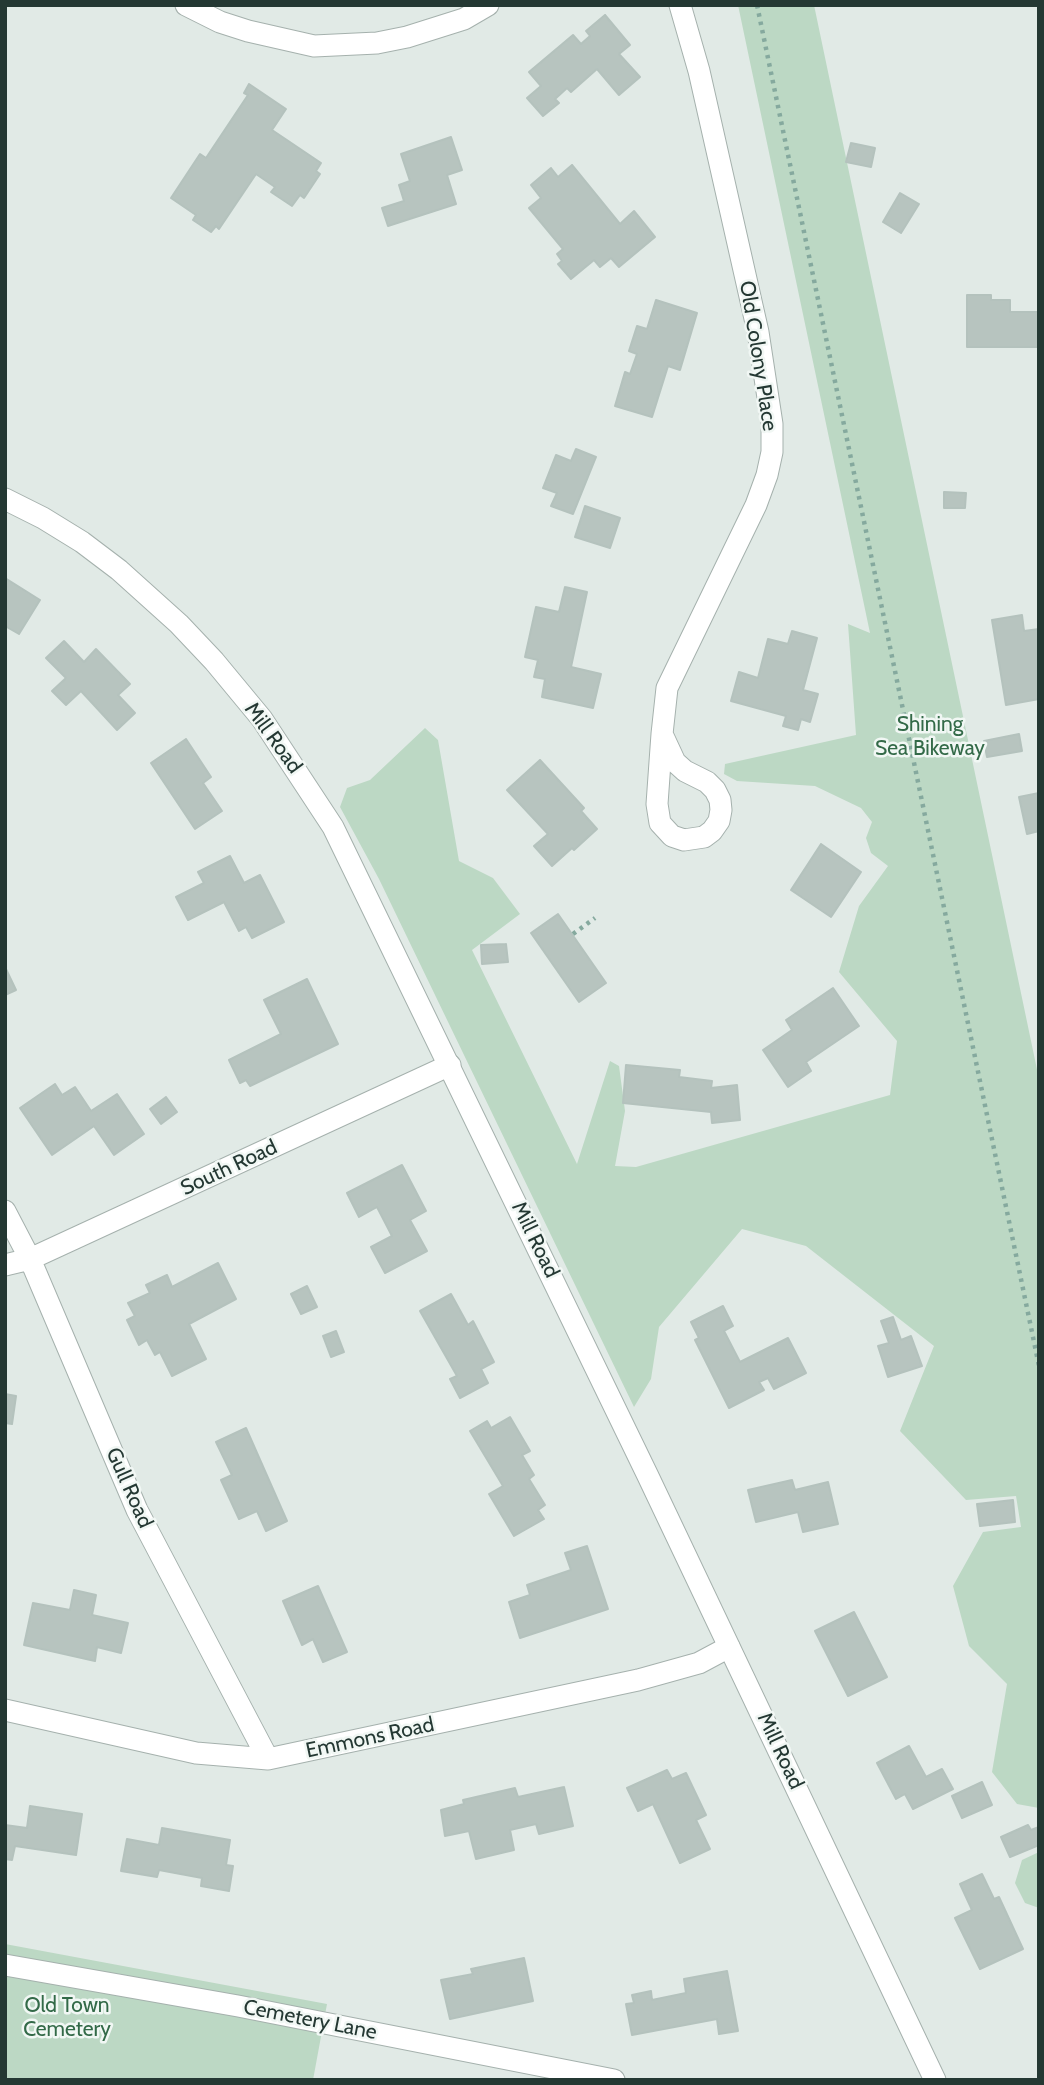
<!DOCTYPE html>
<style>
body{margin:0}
#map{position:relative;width:1044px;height:2085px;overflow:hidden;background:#e1eae6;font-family:Cabin,sans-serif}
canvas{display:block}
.frame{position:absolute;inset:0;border:7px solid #243833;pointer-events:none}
</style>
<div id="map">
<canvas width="1044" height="2085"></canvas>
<div class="frame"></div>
</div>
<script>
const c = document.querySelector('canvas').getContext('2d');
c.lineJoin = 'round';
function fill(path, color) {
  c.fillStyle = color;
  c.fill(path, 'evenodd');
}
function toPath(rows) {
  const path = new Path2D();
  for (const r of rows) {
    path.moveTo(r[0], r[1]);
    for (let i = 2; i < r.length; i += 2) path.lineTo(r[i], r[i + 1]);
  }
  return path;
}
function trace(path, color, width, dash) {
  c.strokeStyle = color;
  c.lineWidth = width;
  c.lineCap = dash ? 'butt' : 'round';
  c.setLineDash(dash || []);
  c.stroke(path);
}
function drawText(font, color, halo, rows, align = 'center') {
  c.font = font + ' Cabin,sans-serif';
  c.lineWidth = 5;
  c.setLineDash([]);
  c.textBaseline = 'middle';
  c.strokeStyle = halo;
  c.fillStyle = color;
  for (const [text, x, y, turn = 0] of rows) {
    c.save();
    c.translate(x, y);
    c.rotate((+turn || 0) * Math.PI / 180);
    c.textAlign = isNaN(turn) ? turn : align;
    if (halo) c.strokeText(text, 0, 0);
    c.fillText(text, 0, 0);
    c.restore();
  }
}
const green = toPath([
 [738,5,814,5,1039,1079,1039,1808,1017,1804,992,1772,1007,1684,969,1646,953,1586,983,1532,1021,1527,1016,1496,966,1500,900,1431,934,1346,806,1246,742,1229,659,1327,651,1379,634,1407,379,879,340,807,347,788,370,780,425,728,438,740,459,861,493,878,520,914,472,950,577,1164,610,1061,619,1066,625,1111,615,1166,636,1167,890,1095,897,1041,839,972,859,906,888,866,871,853,866,838,872,822,861,808,815,786,737,781,724,774,725,764,856,735,848,624,870,633],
 [1039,1852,1039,1908,1025,1903,1015,1883,1022,1860],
 [5,1944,327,2004,313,2080,5,2080]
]);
const building = toPath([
 [605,15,630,45,619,54,640,77,619,95,597,69,571,92,567,88,555,99,559,103,543,116,527,98,541,86,529,72,573,35,581,44,590,36,586,31,605,15],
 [249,84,286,109,272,130,321,163,316,171,320,174,304,198,300,195,292,206,271,192,275,187,256,174,219,229,216,226,211,232,193,220,196,215,171,198,200,154,206,158,248,95,244,93,249,84],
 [451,137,462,170,447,175,456,204,388,226,382,208,404,201,399,185,410,181,401,154,451,137],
 [851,143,875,148,871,167,846,162,851,143],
 [572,165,620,224,634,211,655,237,619,267,611,258,600,267,594,260,571,279,558,264,562,261,557,254,563,249,529,208,541,198,531,185,551,168,558,177,572,165],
 [900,193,919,204,901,233,883,222,900,193],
 [967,295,991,295,991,300,1010,300,1010,312,1039,312,1039,347,967,347,967,295],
 [656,300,697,313,680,370,668,366,652,417,615,406,625,372,630,374,637,354,629,351,637,326,647,329,656,300],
 [576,449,596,457,573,514,551,506,557,493,543,488,556,455,571,461,576,449],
 [944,492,966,493,965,508,944,508,944,492],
 [585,506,620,518,610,548,575,537,585,506],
 [5,578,40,600,19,634,5,626,5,578],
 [565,587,587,592,571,667,601,674,593,708,542,697,545,679,534,677,538,660,525,657,536,607,559,612,565,587],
 [1022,615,1024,631,1039,629,1039,699,1006,705,992,620,1022,615],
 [792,631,817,638,803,690,818,694,810,722,801,719,798,730,783,726,786,716,731,701,739,672,758,678,768,639,788,644,792,631],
 [64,641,84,662,96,649,130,684,118,695,135,713,117,730,81,691,66,705,52,691,66,678,46,658,64,641],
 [1019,734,1022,751,987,757,984,741,1019,734],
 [186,739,211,777,203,783,222,811,195,829,151,763,186,739],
 [540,760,584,808,581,811,597,829,574,850,572,848,552,866,534,846,548,834,507,790,540,760],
 [1039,793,1039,831,1027,834,1019,797,1039,793],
 [821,844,861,872,831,917,791,890,821,844],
 [230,856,244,883,260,875,284,922,252,938,246,927,239,931,224,902,188,920,176,897,204,883,198,872,230,856],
 [558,914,606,983,579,1002,531,933,558,914],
 [506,944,508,962,482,964,481,945,506,944],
 [5,967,16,990,5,995,5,967],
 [307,979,338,1044,250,1086,246,1080,240,1083,229,1060,281,1034,264,1000,307,979],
 [833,988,859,1026,806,1062,811,1071,788,1087,763,1050,792,1030,786,1020,833,988],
 [626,1065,680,1070,679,1077,712,1081,711,1088,737,1085,740,1120,712,1123,711,1112,623,1103,626,1065],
 [55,1084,62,1095,75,1087,91,1111,117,1094,144,1134,114,1155,94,1126,52,1155,20,1108,55,1084],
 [166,1097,177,1112,161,1124,150,1109,166,1097],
 [402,1165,426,1211,410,1220,427,1251,385,1273,371,1247,392,1236,377,1207,359,1217,347,1193,402,1165],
 [218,1263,236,1299,189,1324,206,1359,172,1376,160,1352,155,1355,147,1340,139,1345,127,1320,135,1316,128,1303,150,1293,146,1285,167,1275,172,1287,218,1263],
 [307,1286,317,1307,301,1314,291,1294,307,1286],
 [451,1294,468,1325,473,1321,494,1362,481,1369,488,1383,460,1398,450,1379,457,1376,420,1311,451,1294],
 [723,1306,733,1326,724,1331,740,1362,788,1338,806,1373,774,1389,768,1378,759,1382,764,1390,729,1408,695,1340,699,1338,691,1322,723,1306],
 [893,1317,901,1340,911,1336,922,1366,888,1377,878,1346,889,1343,881,1321,893,1317],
 [336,1331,344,1352,331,1357,323,1336,336,1331],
 [5,1394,16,1396,12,1424,5,1423,5,1394],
 [510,1417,530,1451,522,1455,534,1475,529,1479,545,1505,538,1510,544,1519,514,1536,489,1494,503,1486,470,1431,487,1421,491,1428,510,1417],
 [246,1428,287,1521,266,1531,257,1511,239,1519,221,1480,232,1475,216,1442,246,1428],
 [792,1480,795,1490,828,1482,838,1524,803,1532,798,1512,756,1522,748,1490,792,1480],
 [1013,1500,1015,1522,980,1526,977,1504,1013,1500],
 [587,1546,608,1609,520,1638,509,1602,530,1595,527,1585,571,1570,565,1553,587,1546],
 [318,1586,347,1652,323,1662,313,1639,302,1645,283,1601,318,1586],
 [74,1590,96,1595,92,1615,128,1623,121,1653,97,1647,95,1661,24,1645,33,1603,70,1610,74,1590],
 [854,1612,887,1677,848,1696,815,1631,854,1612],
 [909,1746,926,1777,942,1769,953,1789,913,1809,905,1794,896,1799,877,1763,909,1746],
 [667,1770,672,1779,686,1773,706,1815,696,1820,710,1849,680,1863,653,1804,638,1811,627,1788,667,1770],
 [982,1782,992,1805,962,1818,952,1796,982,1782],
 [564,1787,573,1826,539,1834,536,1824,510,1830,514,1850,476,1859,469,1831,445,1836,441,1810,464,1804,463,1800,515,1788,518,1797,564,1787],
 [30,1806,82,1814,76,1855,15,1846,12,1860,5,1859,5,1825,27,1828,30,1806],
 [1028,1825,1031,1830,1039,1827,1039,1845,1010,1857,1001,1837,1028,1825],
 [162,1828,230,1840,226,1865,233,1866,229,1891,201,1886,202,1878,159,1870,157,1877,121,1871,127,1839,159,1845,162,1828],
 [982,1874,994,1899,999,1897,1023,1949,980,1969,955,1918,972,1910,960,1884,982,1874],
 [524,1958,533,2001,450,2019,441,1980,473,1974,471,1969,524,1958],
 [727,1971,738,2031,719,2034,717,2019,632,2035,626,2004,634,2003,632,1995,651,1991,652,2000,686,1993,684,1979,727,1971]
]);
const path = toPath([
 [757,5,1039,1366],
 [573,934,595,918]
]);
const minor = toPath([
 [186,5,220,22,248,31,314,46,377,43,407,37,464,19,488,5],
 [662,734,667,688,756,505,767,475,772,452,772,424,758,332,699,71,680,5],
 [662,734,675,762,685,771,707,782,715,790,720,800,721,810,719,821,712,831,704,837,684,840,672,836,660,823,657,804,662,734],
 [5,1211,30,1259,137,1510,268,1759],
 [5,1265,30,1259,450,1065],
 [5,1710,196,1753,268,1759,638,1680,699,1663,729,1647],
 [5,1965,238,2006,614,2080]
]);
const tertiary = toPath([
 [5,499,43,518,82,542,119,570,179,624,214,661,262,719,333,827,647,1474,935,2080]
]);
const streetNames = [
 ["Old Colony Place",758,356,81],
 ["Mill Road",273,738,54],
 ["South Road",229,1168,-25],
 ["Mill Road",535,1240,64],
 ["Gull Road",129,1488,66],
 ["Emmons Road",370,1738,-12],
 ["Mill Road",780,1751,65],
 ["Cemetery Lane",310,2020,11]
];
const parkNames = [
 ["Shining",930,725],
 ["Sea Bikeway",930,749],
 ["Old Town",67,2006],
 ["Cemetery",67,2030]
];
fill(green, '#bcd8c4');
fill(building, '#b7c4bf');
trace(building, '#b4c2bd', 2);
trace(minor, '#a5b1ad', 23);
trace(tertiary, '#a5b1ad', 23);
trace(path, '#85a99e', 4.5, [3.5, 5]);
trace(minor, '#fff', 21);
trace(tertiary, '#fff', 21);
drawText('21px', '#243833', '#f1f7f4', streetNames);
drawText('21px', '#336a48', '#f1f7f4', parkNames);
</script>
